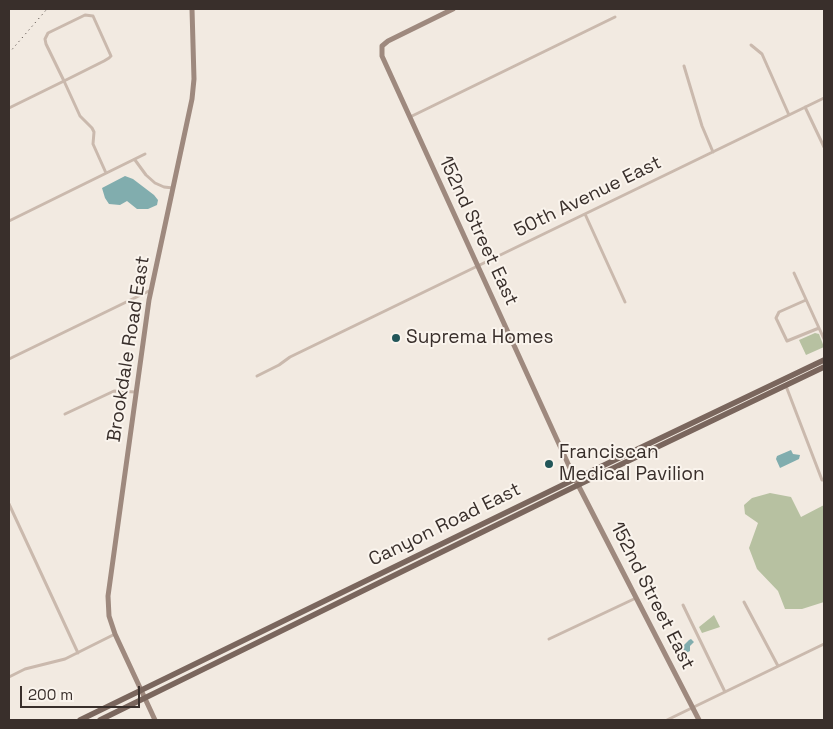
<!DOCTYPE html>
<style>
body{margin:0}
#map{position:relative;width:833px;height:729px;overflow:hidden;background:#f2eae1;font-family:"Space Grotesk",sans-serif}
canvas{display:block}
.frame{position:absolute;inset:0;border:10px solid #392f2b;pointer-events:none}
.scale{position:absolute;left:20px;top:686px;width:120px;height:22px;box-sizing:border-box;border:2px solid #392f2b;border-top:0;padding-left:6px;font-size:15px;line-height:18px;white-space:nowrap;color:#392f2b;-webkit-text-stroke:4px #faf4ed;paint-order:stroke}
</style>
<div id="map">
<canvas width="833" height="729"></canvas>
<div class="frame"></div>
<div class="scale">200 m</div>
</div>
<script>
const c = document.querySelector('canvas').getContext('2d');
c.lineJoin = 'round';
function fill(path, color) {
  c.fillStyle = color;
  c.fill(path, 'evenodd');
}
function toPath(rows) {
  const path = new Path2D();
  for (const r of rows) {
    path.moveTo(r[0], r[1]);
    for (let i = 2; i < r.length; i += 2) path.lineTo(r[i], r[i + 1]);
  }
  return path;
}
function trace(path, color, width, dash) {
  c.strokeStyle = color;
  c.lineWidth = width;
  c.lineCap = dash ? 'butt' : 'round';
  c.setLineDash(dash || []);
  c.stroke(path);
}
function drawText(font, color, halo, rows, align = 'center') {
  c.font = font + ' "Space Grotesk",sans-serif';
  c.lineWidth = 4;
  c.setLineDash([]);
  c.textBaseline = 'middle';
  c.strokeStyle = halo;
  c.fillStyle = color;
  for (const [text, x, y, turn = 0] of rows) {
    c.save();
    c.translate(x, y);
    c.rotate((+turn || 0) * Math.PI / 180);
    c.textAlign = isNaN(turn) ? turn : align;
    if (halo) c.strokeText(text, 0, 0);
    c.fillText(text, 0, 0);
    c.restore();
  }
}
const green = toPath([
 [815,333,819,334,824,347,806,355,799,340],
 [770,493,791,497,801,517,824,505,824,602,802,609,785,609,778,591,757,569,749,548,758,523,745,514,744,505,752,498],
 [714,615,720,627,702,633,699,627]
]);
const water = toPath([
 [125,176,133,179,154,195,158,200,157,205,148,209,137,209,127,201,120,205,109,204,105,198,102,188],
 [791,450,793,454,800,455,799,459,780,468,776,459,777,456],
 [689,640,691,639,694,642,690,646,690,651,678,657,678,651]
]);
const street = toPath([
 [751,45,762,54,789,115],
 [684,66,702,126,713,152],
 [805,107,824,147],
 [9,108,64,81,104,61,109,58,111,56,93,16,85,15,48,33,45,39,46,44,64,81,80,116,92,128,94,132,93,144,106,173],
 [410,117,615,17],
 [135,160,146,175,155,183,164,187,173,188],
 [585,214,625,302],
 [9,221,145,154],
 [794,273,824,339],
 [806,300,779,312,776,318,787,341,819,328],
 [9,359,151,290],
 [257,376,279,365,290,357,824,98],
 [786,386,822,480,824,480],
 [65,414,114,391,136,392],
 [9,504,78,653],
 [744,602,778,666],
 [683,605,725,692],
 [549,639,636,598],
 [9,677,25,669,65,659,115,634],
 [667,720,824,644]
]);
const secondary = toPath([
 [453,9,388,41,382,46,382,56,575,479,699,720],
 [155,720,115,634,109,616,108,596,149,300,192,99,194,79,192,9]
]);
const primary = toPath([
 [80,720,575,479,824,360],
 [100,720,578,485,824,367]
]);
const rail = toPath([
 [9,53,47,9]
]);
const markers = [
 [396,338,5,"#225659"],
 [549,464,5,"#225659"]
];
const streetNames = [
 ["50th Avenue East",588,197,-26],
 ["152nd Street East",478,231,65],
 ["Brookdale Road East",129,349,-81],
 ["Canyon Road East",445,525,-26],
 ["152nd Street East",652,596,63]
];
const poiNames = [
 ["Suprema Homes",406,338],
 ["Franciscan",559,453],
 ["Medical Pavilion",559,475]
];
fill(green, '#b7c1a1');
fill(water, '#81adae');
trace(street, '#cab9ad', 3);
trace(secondary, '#9e897e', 5);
trace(primary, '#7a665d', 5.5);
trace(rail, '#392f2b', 1, [1, 4]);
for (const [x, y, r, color] of markers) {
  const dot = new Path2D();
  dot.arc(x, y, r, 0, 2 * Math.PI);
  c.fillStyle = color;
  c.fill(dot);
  trace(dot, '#faf4ed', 2);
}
drawText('19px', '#392f2b', '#faf4ed', streetNames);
drawText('19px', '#392f2b', '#faf4ed', poiNames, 'left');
</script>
